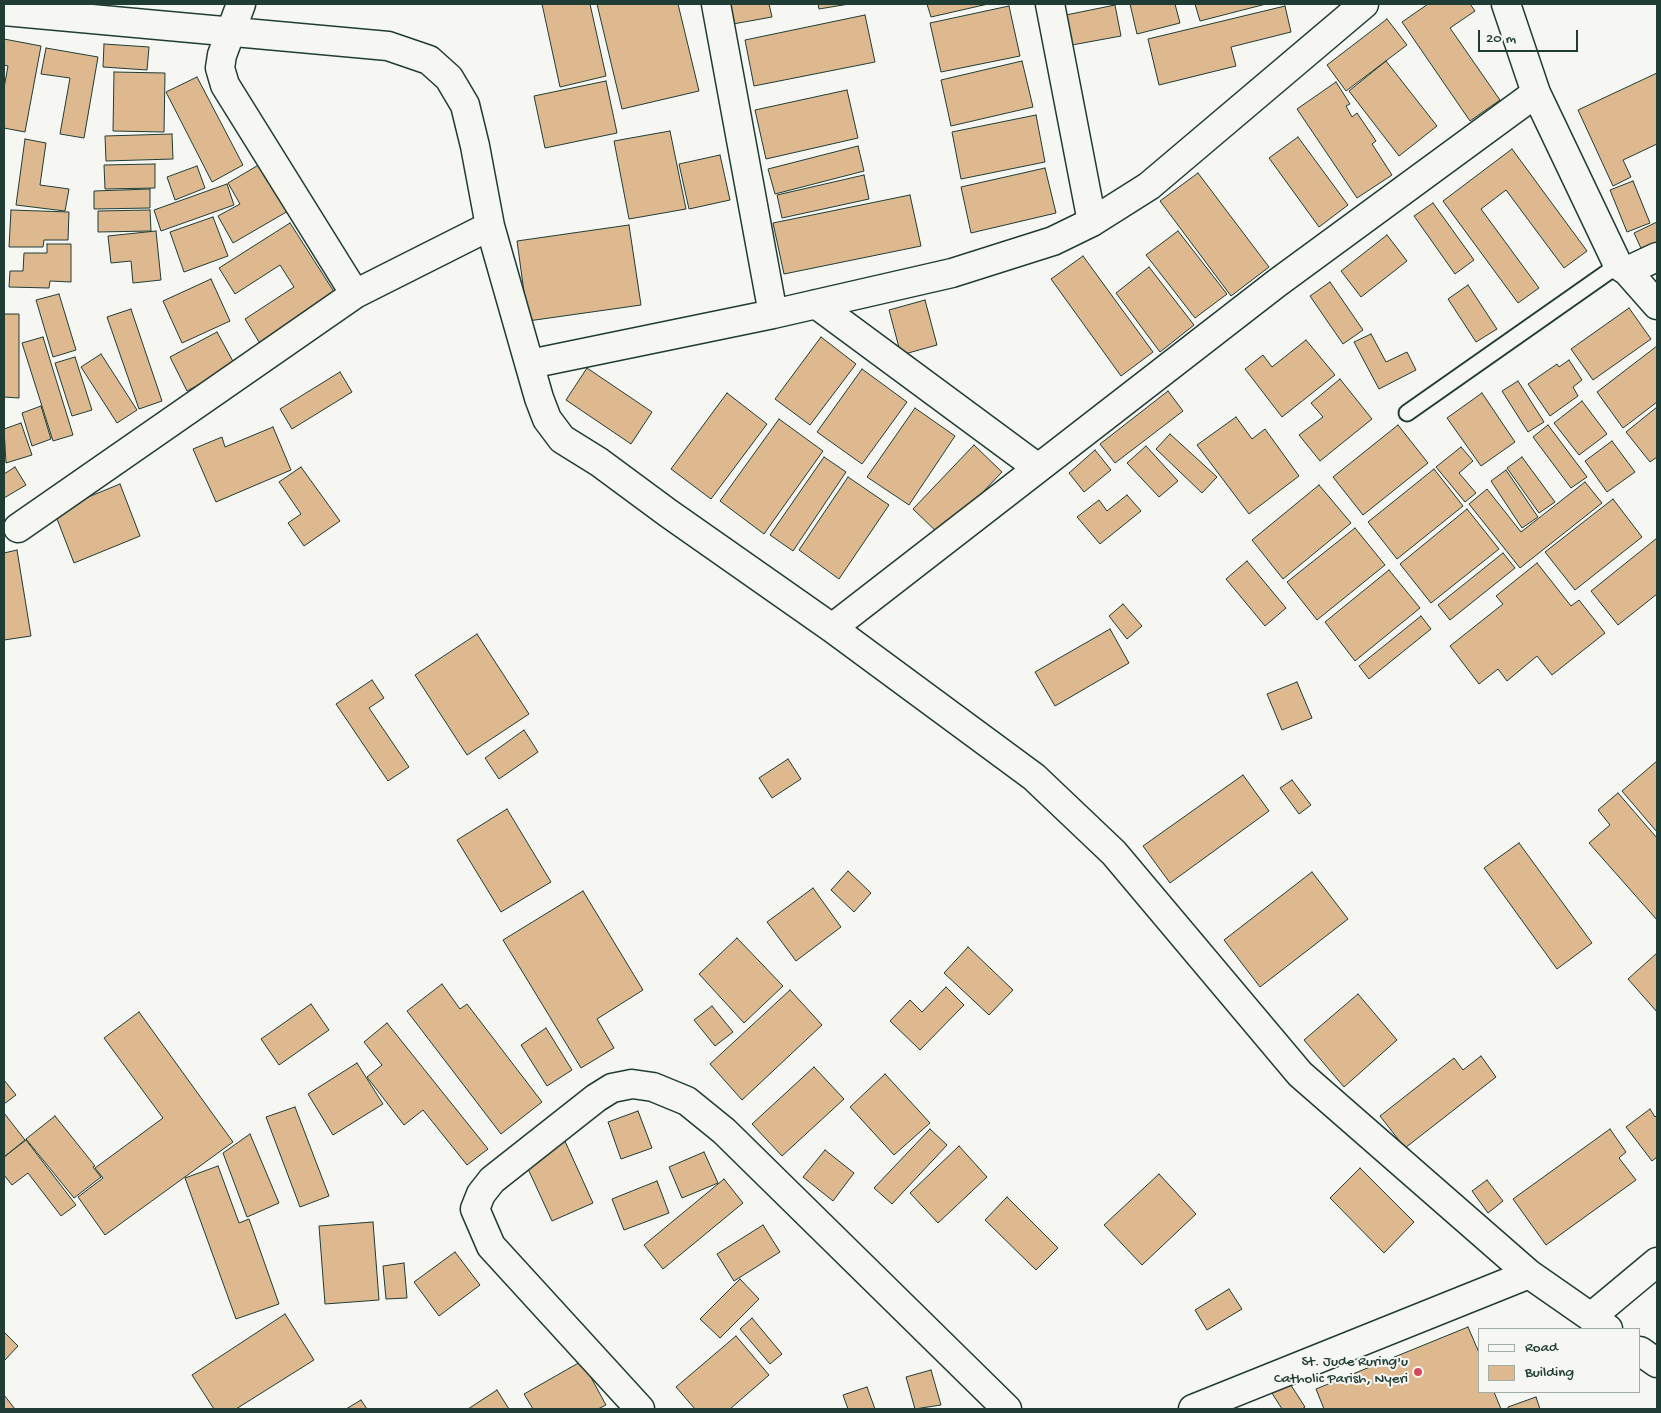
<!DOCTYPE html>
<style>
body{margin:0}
#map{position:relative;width:1661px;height:1413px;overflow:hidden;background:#f6f6f2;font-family:"Gochi Hand",sans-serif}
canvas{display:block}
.frame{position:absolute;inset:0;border:5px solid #1f3d34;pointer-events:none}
.legend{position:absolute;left:1478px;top:1328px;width:162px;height:65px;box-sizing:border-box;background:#f6f6f2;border:1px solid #a0aca6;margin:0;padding:6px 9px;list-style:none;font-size:15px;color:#1f3d34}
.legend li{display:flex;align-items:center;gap:10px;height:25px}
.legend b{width:25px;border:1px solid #a0aca6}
.scale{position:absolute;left:1478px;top:30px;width:100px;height:22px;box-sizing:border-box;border:2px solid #1f3d34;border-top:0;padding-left:6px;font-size:15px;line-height:18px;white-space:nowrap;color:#1f3d34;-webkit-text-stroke:4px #f6f6f2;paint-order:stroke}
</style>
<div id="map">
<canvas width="1661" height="1413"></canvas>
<div class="frame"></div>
<ul class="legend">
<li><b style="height:6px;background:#f6f6f2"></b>Road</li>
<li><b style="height:14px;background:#deb98f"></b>Building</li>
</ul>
<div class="scale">20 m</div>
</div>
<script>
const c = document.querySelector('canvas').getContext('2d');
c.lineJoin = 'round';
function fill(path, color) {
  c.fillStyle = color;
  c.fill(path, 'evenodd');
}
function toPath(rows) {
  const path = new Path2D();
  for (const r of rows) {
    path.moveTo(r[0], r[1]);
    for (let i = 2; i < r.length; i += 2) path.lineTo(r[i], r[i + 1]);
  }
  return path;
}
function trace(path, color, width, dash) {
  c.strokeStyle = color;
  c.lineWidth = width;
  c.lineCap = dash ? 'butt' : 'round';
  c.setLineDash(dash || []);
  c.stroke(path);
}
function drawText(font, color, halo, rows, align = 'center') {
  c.font = font + ' "Gochi Hand",sans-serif';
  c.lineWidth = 4;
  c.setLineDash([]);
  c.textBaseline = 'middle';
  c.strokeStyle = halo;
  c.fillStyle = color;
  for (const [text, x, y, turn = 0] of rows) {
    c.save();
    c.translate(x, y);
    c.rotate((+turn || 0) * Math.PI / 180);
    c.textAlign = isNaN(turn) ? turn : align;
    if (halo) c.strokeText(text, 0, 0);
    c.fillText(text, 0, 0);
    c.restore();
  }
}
const building = toPath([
 [542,4,590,4,606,76,560,87,542,4],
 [597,4,678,4,699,91,622,109,597,4],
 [729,4,769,4,772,17,733,24,729,4],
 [818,4,849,4,819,9,818,4],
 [927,4,988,4,931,17,927,4],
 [1130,4,1175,4,1180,23,1137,34,1130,4],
 [1195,4,1266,4,1200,21,1195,4],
 [1428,4,1470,4,1475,11,1450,28,1500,100,1470,121,1402,22,1428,4],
 [1115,5,1121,36,1072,45,1066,15,1115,5],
 [1009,6,1020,56,941,72,930,23,1009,6],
 [1285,6,1291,32,1231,47,1236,66,1159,85,1148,39,1285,6],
 [865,15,875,62,754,86,745,40,865,15],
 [1387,19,1407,45,1346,91,1327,65,1387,19],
 [4,39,41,46,25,132,4,128,4,88,8,66,4,65,4,39],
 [104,44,149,47,147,70,103,67,104,44],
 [46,48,98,57,84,138,60,134,70,78,41,74,46,48],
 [1022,61,1033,107,951,126,941,80,1022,61],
 [1386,61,1437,126,1399,156,1349,91,1386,61],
 [114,72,165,73,164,132,113,131,114,72],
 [1657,73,1657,144,1623,160,1631,177,1613,186,1578,110,1657,73],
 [197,77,243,165,212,182,166,92,197,77],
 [606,81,617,133,545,148,534,96,606,81],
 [1336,82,1350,104,1346,106,1352,117,1357,113,1376,141,1372,144,1392,175,1357,198,1297,109,1336,82],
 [847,90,858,138,766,159,755,110,847,90],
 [1036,115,1045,162,961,179,952,132,1036,115],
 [670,131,686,209,629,219,614,141,670,131],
 [172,134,173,159,106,161,105,136,172,134],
 [1298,137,1348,205,1319,227,1269,158,1298,137],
 [25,139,46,143,40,185,69,189,65,211,16,205,25,139],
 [858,146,864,171,775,194,768,169,858,146],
 [1512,149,1587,251,1564,268,1506,190,1481,209,1539,288,1518,303,1443,201,1512,149],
 [720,155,730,200,689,209,679,164,720,155],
 [267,160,295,207,233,243,218,216,240,204,228,183,267,160],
 [155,164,155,188,105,189,104,165,155,164],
 [197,166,205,188,175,200,167,177,197,166],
 [1045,168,1056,213,971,233,961,187,1045,168],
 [1198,173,1269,267,1231,296,1160,201,1198,173],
 [864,175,869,199,782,218,777,195,864,175],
 [1633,181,1650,223,1627,232,1610,190,1633,181],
 [227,184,234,205,161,231,154,210,227,184],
 [150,189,150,208,94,209,94,191,150,189],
 [910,195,921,246,784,274,773,223,910,195],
 [1433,203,1474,260,1455,274,1414,216,1433,203],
 [11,210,69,212,68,240,44,240,43,247,9,247,11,210],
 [150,210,151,231,98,232,98,211,150,210],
 [213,217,228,256,184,272,170,232,213,217],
 [1657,222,1657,252,1645,257,1634,233,1657,222],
 [290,223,340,301,264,350,245,319,294,287,280,265,235,294,219,268,290,223],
 [629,225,641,305,528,321,517,241,629,225],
 [156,231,161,280,133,283,131,261,111,263,108,236,156,231],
 [1178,231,1227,294,1195,318,1146,255,1178,231],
 [1387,235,1407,261,1361,297,1341,271,1387,235],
 [47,244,71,244,71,282,50,281,49,288,9,287,10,271,23,271,24,253,47,253,47,244],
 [1083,256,1153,352,1121,376,1051,279,1083,256],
 [1149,267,1194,325,1160,352,1116,293,1149,267],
 [211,279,230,321,182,343,163,301,211,279],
 [1330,282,1363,330,1343,344,1310,296,1330,282],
 [1468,285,1497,329,1476,342,1448,299,1468,285],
 [59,294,76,350,53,357,36,300,59,294],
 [925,300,937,345,901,355,889,310,925,300],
 [1629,308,1651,339,1593,380,1571,349,1629,308],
 [131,309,162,401,139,409,107,317,131,309],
 [4,314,19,314,19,398,4,397,4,314],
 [217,332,235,365,187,391,170,357,217,332],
 [1371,334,1386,362,1407,352,1416,370,1379,389,1354,342,1371,334],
 [43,337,73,435,53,441,22,343,43,337],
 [821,337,856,364,810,425,775,399,821,337],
 [1306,340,1335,375,1282,417,1245,369,1263,355,1272,367,1306,340],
 [1657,346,1657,402,1623,428,1597,392,1657,346],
 [101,354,137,410,117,423,81,367,101,354],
 [75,357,92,410,72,416,55,363,75,357],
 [1569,360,1582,380,1573,387,1578,396,1550,416,1528,384,1557,364,1559,367,1569,360],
 [587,368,652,412,631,444,566,400,587,368],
 [862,369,907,402,862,464,817,432,862,369],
 [340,372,352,392,292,429,280,409,340,372],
 [1340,379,1372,419,1320,461,1299,435,1323,417,1311,403,1340,379],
 [1518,381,1544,422,1528,432,1502,391,1518,381],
 [1168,391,1183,411,1115,463,1100,444,1168,391],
 [727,393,767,424,711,499,671,469,727,393],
 [1482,393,1515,442,1481,466,1447,418,1482,393],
 [1582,401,1607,434,1579,455,1554,423,1582,401],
 [41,406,51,439,32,446,22,413,41,406],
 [1657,407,1657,457,1650,462,1626,432,1657,407],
 [915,408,955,436,909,505,867,477,915,408],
 [1236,417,1252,439,1265,429,1299,476,1249,514,1197,445,1236,417],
 [779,419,823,451,764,534,720,501,779,419],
 [21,423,32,455,6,463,4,429,21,423],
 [1398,425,1428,463,1363,515,1333,477,1398,425],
 [1548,425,1587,477,1571,488,1533,437,1548,425],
 [273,427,291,470,216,502,193,449,222,437,225,447,273,427],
 [1170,434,1217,477,1202,493,1156,449,1170,434],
 [1612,441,1635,472,1607,492,1585,461,1612,441],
 [974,445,1002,472,941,536,913,509,974,445],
 [1146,446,1178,481,1159,497,1127,463,1146,446],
 [1461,447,1473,461,1459,473,1476,493,1465,502,1436,467,1461,447],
 [1095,450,1111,470,1084,492,1069,473,1095,450],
 [824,457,846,472,793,551,770,535,824,457],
 [1522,457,1555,502,1539,513,1507,468,1522,457],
 [15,467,26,485,4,498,4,474,15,467],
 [301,467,340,521,304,546,288,523,301,514,279,482,301,467],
 [1434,469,1463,506,1397,559,1368,522,1434,469],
 [1506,470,1538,517,1522,528,1491,481,1506,470],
 [848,477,889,505,839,579,799,550,848,477],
 [1585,482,1602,503,1520,568,1469,504,1487,489,1521,532,1585,482],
 [120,484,140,536,74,563,54,511,120,484],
 [1319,485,1351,523,1283,579,1252,540,1319,485],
 [1127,495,1141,511,1100,544,1077,517,1099,500,1107,511,1127,495],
 [1613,499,1642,537,1575,590,1545,552,1613,499],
 [1467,509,1499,549,1431,603,1400,564,1467,509],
 [1355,528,1385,565,1317,620,1287,582,1355,528],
 [1657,538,1657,594,1618,625,1591,591,1657,538],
 [17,550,31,636,4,640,4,553,17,550],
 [1503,553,1515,568,1450,620,1438,605,1503,553],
 [1247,561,1286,608,1265,626,1226,579,1247,561],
 [1537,563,1571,606,1579,600,1605,633,1552,675,1537,656,1507,681,1498,669,1479,684,1450,646,1503,604,1496,596,1537,563],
 [1389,570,1420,608,1355,661,1325,622,1389,570],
 [1123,604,1142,626,1127,639,1109,616,1123,604],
 [1421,616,1431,629,1369,679,1359,666,1421,616],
 [1110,629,1129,663,1055,706,1035,672,1110,629],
 [477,634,529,714,467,755,415,675,477,634],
 [372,680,384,698,369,708,409,767,388,781,336,704,372,680],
 [1297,682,1312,718,1282,730,1267,694,1297,682],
 [524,730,538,752,499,779,485,758,524,730],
 [788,759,801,779,772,798,759,778,788,759],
 [1657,761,1657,832,1622,791,1657,761],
 [1243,775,1269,811,1170,883,1143,846,1243,775],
 [1292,780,1311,805,1299,814,1280,788,1292,780],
 [1618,793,1657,838,1657,920,1589,843,1610,825,1598,810,1618,793],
 [507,809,551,882,501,912,457,840,507,809],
 [1519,843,1592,943,1557,969,1484,868,1519,843],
 [848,871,871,893,854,912,831,890,848,871],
 [1312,872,1348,919,1260,987,1224,940,1312,872],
 [813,888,841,927,796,961,767,922,813,888],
 [583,891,643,990,597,1019,614,1048,581,1068,503,940,583,891],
 [737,938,783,986,744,1023,699,974,737,938],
 [968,947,1013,990,989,1015,944,973,968,947],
 [1657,953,1657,1012,1628,979,1657,953],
 [442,984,460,1009,467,1004,542,1102,501,1134,407,1011,442,984],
 [946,987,964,1005,920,1050,890,1021,910,1000,922,1012,946,987],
 [790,990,822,1025,742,1100,710,1064,790,990],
 [1358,994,1397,1040,1344,1087,1304,1040,1358,994],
 [311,1004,329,1030,279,1065,261,1039,311,1004],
 [712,1006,733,1032,715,1046,694,1020,712,1006],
 [139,1012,233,1142,105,1235,78,1197,103,1178,95,1168,163,1118,104,1038,139,1012],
 [387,1023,488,1149,467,1165,423,1110,404,1125,367,1077,382,1065,364,1042,387,1023],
 [546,1028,572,1070,547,1086,521,1045,546,1028],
 [1481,1056,1496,1077,1405,1148,1380,1116,1454,1058,1463,1070,1481,1056],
 [357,1063,383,1104,333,1135,308,1094,357,1063],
 [814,1067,844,1099,782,1156,752,1124,814,1067],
 [885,1074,930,1123,894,1155,850,1107,885,1074],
 [4,1080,16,1095,4,1104,4,1080],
 [295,1107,329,1196,300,1207,266,1117,295,1107],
 [1650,1109,1655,1117,1657,1115,1657,1157,1652,1161,1626,1127,1650,1109],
 [638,1111,652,1148,621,1159,608,1122,638,1111],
 [4,1113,25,1140,4,1157,4,1113],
 [55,1116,95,1166,93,1167,101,1177,74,1198,26,1139,55,1116],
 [930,1129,947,1145,892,1204,874,1188,930,1129],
 [1610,1129,1626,1152,1619,1158,1636,1180,1546,1245,1513,1199,1610,1129],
 [250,1134,279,1203,247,1217,223,1153,250,1134],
 [564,1139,593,1203,552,1221,523,1158,564,1139],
 [26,1140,76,1205,61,1216,28,1173,12,1185,4,1175,4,1157,26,1140],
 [959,1146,987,1177,938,1223,910,1193,959,1146],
 [825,1150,854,1173,833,1201,803,1177,825,1150],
 [704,1152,718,1183,682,1198,669,1167,704,1152],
 [218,1166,239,1223,249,1219,279,1304,236,1319,185,1178,218,1166],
 [1360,1168,1414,1222,1384,1253,1330,1198,1360,1168],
 [1159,1174,1196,1214,1142,1265,1104,1225,1159,1174],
 [724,1179,743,1203,663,1269,644,1245,724,1179],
 [1487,1180,1503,1201,1488,1213,1472,1191,1487,1180],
 [657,1181,669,1213,624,1230,612,1199,657,1181],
 [1007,1197,1058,1248,1036,1270,985,1220,1007,1197],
 [373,1222,379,1300,325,1304,319,1226,373,1222],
 [763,1225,780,1252,734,1281,717,1254,763,1225],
 [455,1252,480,1285,439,1316,414,1282,455,1252],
 [404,1263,407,1298,386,1299,383,1266,404,1263],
 [740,1279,759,1299,720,1338,700,1319,740,1279],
 [1229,1289,1242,1309,1207,1330,1195,1310,1229,1289],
 [285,1314,314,1360,236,1409,214,1409,192,1375,285,1314],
 [752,1318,782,1354,770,1364,740,1329,752,1318],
 [1468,1327,1480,1355,1480,1392,1494,1392,1501,1409,1324,1409,1316,1389,1468,1327],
 [4,1332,18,1346,4,1361,4,1332],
 [736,1336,769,1375,730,1409,695,1409,676,1387,736,1336],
 [582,1361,606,1405,598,1409,533,1409,524,1394,582,1361],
 [931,1370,941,1405,915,1409,906,1377,931,1370],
 [1287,1379,1305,1407,1302,1409,1282,1409,1270,1390,1287,1379],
 [867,1387,875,1409,848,1409,843,1395,867,1387],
 [497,1390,509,1409,468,1409,497,1390],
 [4,1395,15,1409,4,1409,4,1395],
 [1536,1397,1540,1409,1508,1409,1508,1407,1536,1397],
 [361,1400,367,1409,346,1409,361,1400]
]);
const service = toPath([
 [1407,413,1618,265]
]);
const minor = toPath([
 [241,4,222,55,220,68,225,85,355,294],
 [716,4,773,314],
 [1050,4,1092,222],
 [1506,4,1536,93,1618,265,1627,271,1657,305],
 [4,11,388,46,429,60,449,78,465,105,475,146,490,226,539,398,547,419,562,439,599,462,668,513,832,628,1034,777,1114,853,1300,1074,1529,1274,1608,1329],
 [1627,271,1657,257],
 [816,304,1038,468],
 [530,364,773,314,952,273,1053,241,1092,222,1149,186,1364,4],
 [18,528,355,294,490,226],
 [832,628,1277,283,1536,93],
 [1591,1317,1657,1262],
 [1640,1351,1657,1363],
 [640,1409,491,1246,475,1209,481,1194,492,1180,596,1098,612,1088,632,1084,653,1087,687,1101,724,1131,1007,1409],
 [1193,1409,1529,1274]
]);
const markers = [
 [1418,1372,5,"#d1495b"]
];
const poiNames = [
 ["St. Jude Ruring'u",1408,1363],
 ["Catholic Parish, Nyeri",1408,1380]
];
fill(building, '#deb98f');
trace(building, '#1f3d34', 1);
trace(service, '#1f3d34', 19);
trace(minor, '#1f3d34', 31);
trace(service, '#f6f6f2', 15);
trace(minor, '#f6f6f2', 28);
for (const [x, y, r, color] of markers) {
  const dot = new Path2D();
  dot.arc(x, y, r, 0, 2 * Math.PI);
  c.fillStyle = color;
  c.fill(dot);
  trace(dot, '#f6f6f2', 2);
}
drawText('15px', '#1f3d34', '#f6f6f2', poiNames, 'right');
</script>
